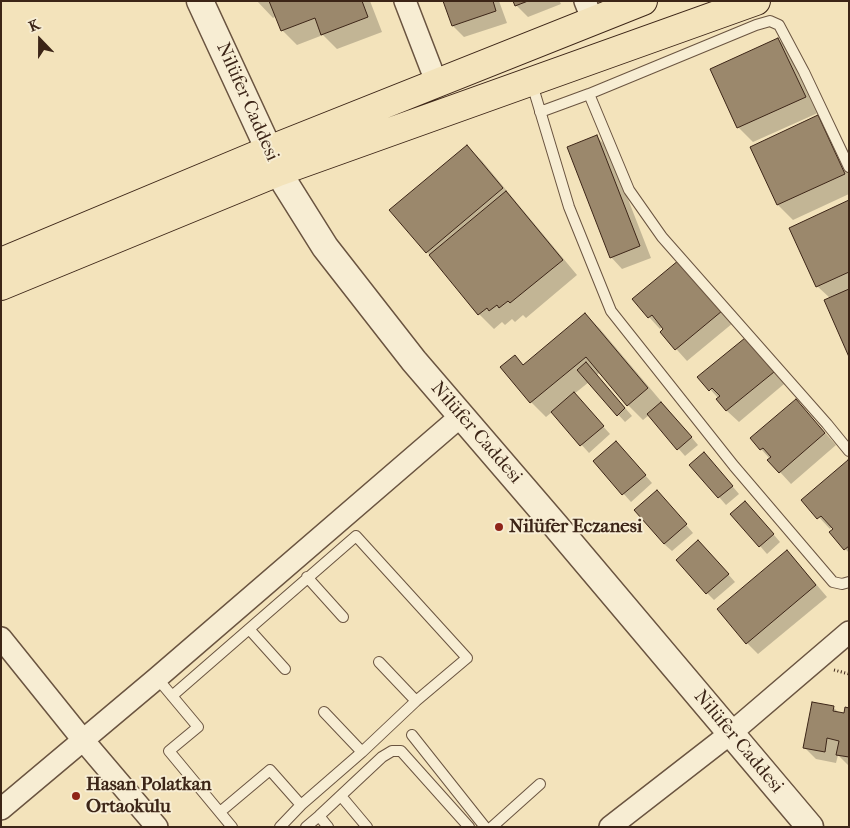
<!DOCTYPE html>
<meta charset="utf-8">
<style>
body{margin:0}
#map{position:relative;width:850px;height:828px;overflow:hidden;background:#f3e3bb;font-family:"IM FELL French Canon",serif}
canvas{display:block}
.frame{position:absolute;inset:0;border:2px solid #3c2517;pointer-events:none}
.north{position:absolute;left:15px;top:15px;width:50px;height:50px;-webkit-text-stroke:4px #f7edd3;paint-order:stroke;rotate:338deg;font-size:14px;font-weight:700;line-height:20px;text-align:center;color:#3c2517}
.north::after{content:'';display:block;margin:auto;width:18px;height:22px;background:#3c2517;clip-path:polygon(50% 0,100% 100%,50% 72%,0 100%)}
</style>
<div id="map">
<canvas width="850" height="828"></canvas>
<div class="frame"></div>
<div class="north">K</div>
</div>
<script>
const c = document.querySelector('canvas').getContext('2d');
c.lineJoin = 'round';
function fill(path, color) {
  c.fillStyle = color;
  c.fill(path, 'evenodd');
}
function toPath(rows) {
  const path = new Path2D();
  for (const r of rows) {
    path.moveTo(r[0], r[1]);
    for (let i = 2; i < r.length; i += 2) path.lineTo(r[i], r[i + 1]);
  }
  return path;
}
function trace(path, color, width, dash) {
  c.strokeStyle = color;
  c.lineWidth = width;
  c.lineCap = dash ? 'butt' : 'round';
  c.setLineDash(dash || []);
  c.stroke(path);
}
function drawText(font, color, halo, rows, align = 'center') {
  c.font = font + ' "IM FELL French Canon",serif';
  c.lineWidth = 4;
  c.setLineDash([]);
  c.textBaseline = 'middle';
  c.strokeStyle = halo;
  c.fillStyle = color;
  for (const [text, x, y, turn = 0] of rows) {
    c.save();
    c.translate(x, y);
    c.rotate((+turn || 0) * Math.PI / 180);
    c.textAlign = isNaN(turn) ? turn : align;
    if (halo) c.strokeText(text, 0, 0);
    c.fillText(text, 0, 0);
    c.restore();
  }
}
const shadow = toPath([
 [257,1,370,1,382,32,337,49,323,35,297,45,282,30,277,16,273,18],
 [445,1,499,1,507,23,464,37,453,26],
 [515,1,562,1,560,2,561,4,528,17,516,5],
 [778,39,793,54,820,112,753,142,738,127],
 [818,117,833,132,849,166,849,194,793,220,778,205,752,147],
 [597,137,608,148,651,258,622,269,611,257],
 [467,146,482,161,577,275,526,318,523,315,515,322,512,319,505,325,502,322,494,329,479,314,437,263,427,252],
 [849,202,849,354,830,298,817,286],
 [679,261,733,323,687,361,661,332,665,329,663,326,660,329,649,317],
 [585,314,600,329,698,445,685,456,649,415,643,420,628,405,600,372,597,375,632,416,625,422,589,382,574,394,610,434,589,453,552,412,546,417,531,402,502,368,523,366],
 [756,351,784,384,739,422,727,411,718,399,719,399,699,377],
 [796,401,807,412,836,445,791,484,780,472,770,459,752,439],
 [623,450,652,483,631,502,594,461],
 [711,461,739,494,726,505,691,465],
 [849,463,849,553,831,533,834,529,832,527,830,529,803,500],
 [664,499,693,533,672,551,664,544],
 [753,510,780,542,767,554,760,546],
 [706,549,735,582,714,600,707,593],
 [787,552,798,563,827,597,758,654,747,643],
 [833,707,840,714,845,715,849,709,849,766,838,755,836,763,816,759,805,748]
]);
const building = toPath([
 [269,1,362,1,368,17,321,35,315,18,281,31,269,1],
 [443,1,493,1,496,11,452,26,443,1],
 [513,1,528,1,515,6,513,1],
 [778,38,806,97,737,128,710,69,778,38],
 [818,115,845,174,777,205,750,147,818,115],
 [597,135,640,246,610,258,567,147,597,135],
 [467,145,503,188,426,253,389,210,467,145],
 [506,191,563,260,510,303,508,301,499,308,497,305,489,311,487,308,478,315,429,255,506,191],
 [849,200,849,272,816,287,789,228,849,200],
 [679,260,722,311,675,350,660,332,663,329,652,315,648,318,632,299,679,260],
 [849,289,849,357,824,300,849,289],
 [585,313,648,388,627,406,586,357,530,403,500,367,515,355,523,365,585,313],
 [745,338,774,372,726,411,716,399,720,396,712,388,709,391,697,377,745,338],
 [586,362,625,408,617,416,577,370,586,362],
 [574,392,604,426,580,446,551,412,574,392],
 [796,399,825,433,779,473,767,460,771,457,763,448,760,450,750,438,796,399],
 [661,402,692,437,677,450,647,414,661,402],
 [616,441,646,475,622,495,593,461,616,441],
 [704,452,733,486,718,498,689,465,704,452],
 [848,460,849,461,849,546,844,550,829,532,833,529,821,516,817,519,801,500,848,460],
 [657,490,687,524,664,544,634,510,657,490],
 [745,501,774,534,759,547,730,514,745,501],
 [698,540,729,574,706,594,676,560,698,540],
 [787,550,816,585,746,644,717,609,787,550],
 [812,702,834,706,833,711,844,713,845,707,849,708,849,757,836,755,839,741,827,738,825,752,803,748,812,702]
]);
const path = toPath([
 [834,670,849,674]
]);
const service = toPath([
 [533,82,535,94,569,207,611,311,734,466,833,582,842,584,849,582],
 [589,94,629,190,662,237,827,424,849,451],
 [540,112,589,94,756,25,770,21,779,25,804,72,849,167],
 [307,577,343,617],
 [249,629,285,669],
 [379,662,416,701],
 [157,678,198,727,169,751,232,827],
 [172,696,356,536,467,658,416,701,362,752,301,805,280,827],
 [324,712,362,752],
 [412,735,485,827],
 [341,796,367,827],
 [220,812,270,770,301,805],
 [319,816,328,827],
 [306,827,319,816,382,757,392,751,401,751,469,827],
 [492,827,540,784]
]);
const minor = toPath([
 [405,1,437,84],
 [585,1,593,21],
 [1,638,83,740,157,827],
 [1,809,157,678,461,416],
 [610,827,731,733,849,632]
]);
const tertiary = toPath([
 [200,1,269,150,278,172,325,247,414,361,555,525,810,827]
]);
const primary = toPath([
 [1,262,269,150,643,1],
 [1,286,278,172,756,1]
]);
const markers = [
 [499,527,5,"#8f2418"],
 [76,796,5,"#8f2418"]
];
const streetNames = [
 ["Nilüfer Caddesi",247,102,66],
 ["Nilüfer Caddesi",476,433,49],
 ["Nilüfer Caddesi",738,742,50]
];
const poiNames = [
 ["Nilüfer Eczanesi",509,527],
 ["Hasan Polatkan",86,785],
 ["Ortaokulu",86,807]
];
fill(shadow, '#0003');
fill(building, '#9b886c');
trace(building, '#3c2517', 1);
trace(service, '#6a5440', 12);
trace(minor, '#6a5440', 24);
trace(tertiary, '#6a5440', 29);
trace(primary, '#3c2517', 30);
trace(path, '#3c2517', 3, [1, 2.5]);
trace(service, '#f7edd3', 10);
trace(minor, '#f7edd3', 21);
trace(tertiary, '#f7edd3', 26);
trace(primary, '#f3e3bb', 28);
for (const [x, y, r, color] of markers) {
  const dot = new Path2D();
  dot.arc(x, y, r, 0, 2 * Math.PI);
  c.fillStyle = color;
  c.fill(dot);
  trace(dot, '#f7edd3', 2);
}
drawText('19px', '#3c2517', '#f7edd3', streetNames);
drawText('bold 19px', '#3c2517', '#f7edd3', poiNames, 'left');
</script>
